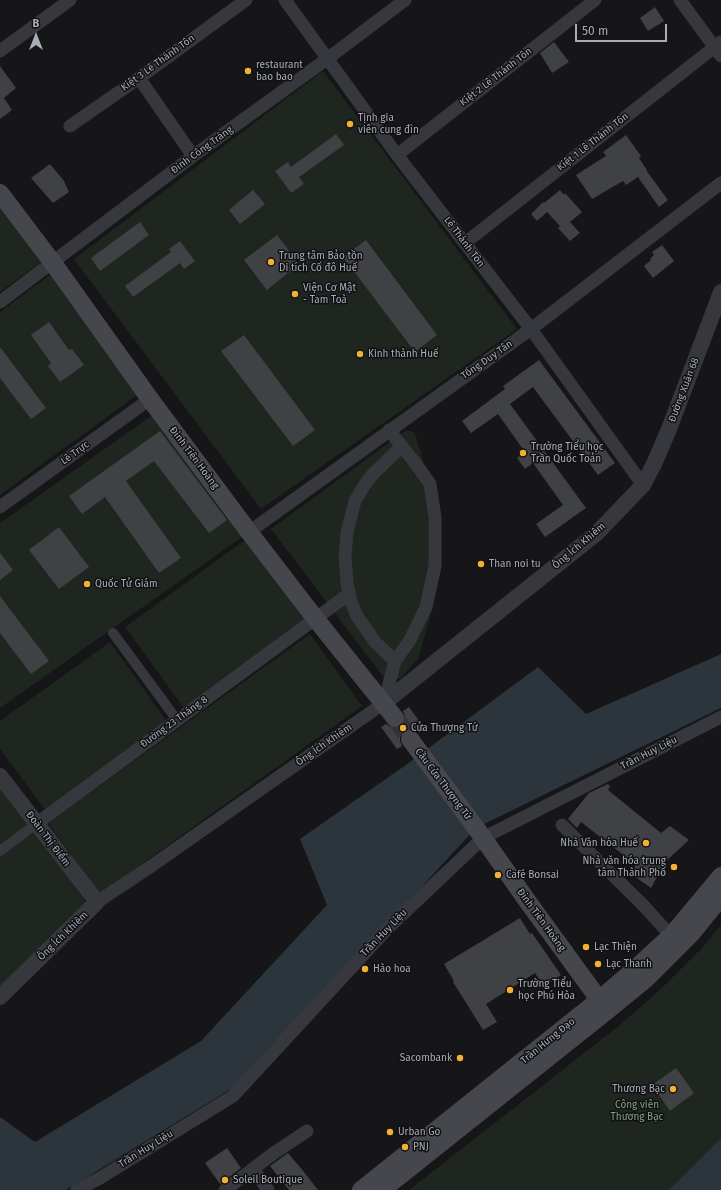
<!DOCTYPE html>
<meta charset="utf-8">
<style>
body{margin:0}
#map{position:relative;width:721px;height:1190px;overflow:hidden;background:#161618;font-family:"Fira Sans",sans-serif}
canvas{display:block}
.north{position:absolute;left:16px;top:16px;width:40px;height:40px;-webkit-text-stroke:3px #111113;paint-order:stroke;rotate:0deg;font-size:11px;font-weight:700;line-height:16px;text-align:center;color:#a8adb8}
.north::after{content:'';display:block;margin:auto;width:14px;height:18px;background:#a8adb8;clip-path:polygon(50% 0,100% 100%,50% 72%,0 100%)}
.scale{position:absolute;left:575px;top:24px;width:92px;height:18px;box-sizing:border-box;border:2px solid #a8adb8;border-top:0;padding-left:5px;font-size:12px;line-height:14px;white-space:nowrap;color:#a8adb8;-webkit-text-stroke:3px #111113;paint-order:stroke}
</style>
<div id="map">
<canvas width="721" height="1190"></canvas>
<div class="north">B</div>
<div class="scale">50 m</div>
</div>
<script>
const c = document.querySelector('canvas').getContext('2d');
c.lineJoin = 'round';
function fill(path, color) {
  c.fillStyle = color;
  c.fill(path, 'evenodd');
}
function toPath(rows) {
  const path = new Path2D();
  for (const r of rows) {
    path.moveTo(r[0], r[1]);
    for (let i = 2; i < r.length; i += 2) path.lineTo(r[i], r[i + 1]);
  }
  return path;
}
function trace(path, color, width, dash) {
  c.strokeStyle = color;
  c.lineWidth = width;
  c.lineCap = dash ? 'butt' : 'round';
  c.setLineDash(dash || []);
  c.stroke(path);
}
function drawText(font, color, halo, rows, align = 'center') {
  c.font = font + ' "Fira Sans",sans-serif';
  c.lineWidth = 3;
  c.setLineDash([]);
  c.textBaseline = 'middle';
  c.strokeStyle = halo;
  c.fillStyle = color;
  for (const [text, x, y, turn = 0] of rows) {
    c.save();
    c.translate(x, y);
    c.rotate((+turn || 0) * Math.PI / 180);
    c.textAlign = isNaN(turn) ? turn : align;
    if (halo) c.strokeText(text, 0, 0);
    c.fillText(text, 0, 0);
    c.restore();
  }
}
const green = toPath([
 [323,71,517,329,261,509,74,259],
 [0,207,41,262,0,292],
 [51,274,137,395,0,495,0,312],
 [157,412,245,535,0,708,0,523],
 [405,431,410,431,415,433,435,504,430,588,433,607,418,659,400,679,385,679,271,529],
 [248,538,307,620,184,708,125,627],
 [310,634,362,706,100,894,48,823],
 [110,642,168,723,46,811,0,749,0,721],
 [0,786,38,835,88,905,0,992],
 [721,925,721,1138,669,1190,409,1190,620,1025,663,987,701,949]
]);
const water = toPath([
 [721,654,721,708,476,828,239,1084,66,1190,0,1190,0,1117,35,1142,201,1041,327,905,300,839,403,767,538,667,586,714],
 [721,1138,721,1190,669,1190]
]);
const building = toPath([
 [655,7,664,21,648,31,640,18],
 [554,42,569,62,552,73,540,53],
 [0,66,16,88,4,98,12,110,0,119],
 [336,134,344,145,299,177,304,184,291,193,275,171,288,162,291,167],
 [626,135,641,156,639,158,647,170,646,170,668,200,659,207,638,177,626,185,623,181,592,199,576,175,606,156,603,152],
 [50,164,64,181,69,192,53,203,31,178],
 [253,190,265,204,240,224,229,210],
 [560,190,564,195,565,193,582,212,570,222,580,233,570,241,558,228,560,226,547,212,537,221,531,214,543,202,544,203],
 [140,222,149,235,100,271,91,258],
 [277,235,299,264,267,290,244,260],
 [366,240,437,335,415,352,343,257],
 [180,241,195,261,184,269,180,263,133,297,125,286,171,252,169,249],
 [662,245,674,261,653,278,644,266,651,260,650,259,654,255,652,252],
 [49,322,69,350,72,349,84,365,60,382,48,366,51,363,31,335],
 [244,335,315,430,293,446,221,351],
 [0,347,46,408,31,419,0,378],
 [539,360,615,463,598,475,533,387,510,404,586,508,545,537,536,524,563,505,533,463,525,469,517,458,525,452,498,414,471,433,462,421,505,389,503,386],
 [160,431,227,520,209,533,154,461,126,481,181,558,159,573,105,497,82,514,69,496],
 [59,527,89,567,59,589,29,550],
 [0,553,13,570,0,580],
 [0,596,49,661,31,674,0,633],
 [409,707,425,729,419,733,414,729,408,729,404,730,400,735,400,741,402,746,397,749,381,727,386,724,392,728,396,728,401,726,405,721,405,716,403,711],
 [608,784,610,786,608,790,661,833,670,826,689,840,666,861,651,888,634,876,635,864,581,822,577,828,568,819,589,793],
 [520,918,530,934,532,933,561,975,544,987,535,973,486,1004,497,1022,483,1030,453,982,454,981,444,964],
 [676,1068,694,1093,670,1111,652,1085],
 [227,1148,241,1168,220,1184,205,1163],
 [288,1153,304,1172,318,1190,289,1190,270,1166]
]);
const secondaryTunnel = toPath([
 [395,718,410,739]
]);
const pedestrian = toPath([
 [113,633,177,720],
 [0,851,36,824]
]);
const minor = toPath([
 [285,0,397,155,531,329,643,485],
 [680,0,721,56],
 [0,51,70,0],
 [139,78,193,156],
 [70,126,139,78,246,0],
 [397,155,595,0],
 [465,243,721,42],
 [0,302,193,156,327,59,405,0],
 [0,507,150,399],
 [249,532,531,329,721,183],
 [395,661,375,642,357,616,351,602,347,583,345,557,347,532,355,501,365,484,373,474,402,446],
 [36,824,349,594],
 [562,825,643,905,671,936],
 [97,902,150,867,384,703,395,661,410,640,426,607,435,566,435,517,430,484,416,464,389,430],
 [254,1170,268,1190],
 [77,1190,100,1178,233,1096,387,929,483,838,721,717],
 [225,1190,274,1153,307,1131]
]);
const tertiary = toPath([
 [384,703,597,533,643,485,654,464,669,429,721,292],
 [0,776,97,902,0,997]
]);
const secondary = toPath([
 [0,193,53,263,150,399,249,532,315,618,395,718],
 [410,739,476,828,528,902,606,1009],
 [361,1190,599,1000,635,969,671,936,721,876],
 [382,1190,608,1010,647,978,691,934,721,897]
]);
const markers = [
 [248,71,4,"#f2b134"],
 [350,124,4,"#f2b134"],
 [271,262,4,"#f2b134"],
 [295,294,4,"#f2b134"],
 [360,354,4,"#f2b134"],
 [523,453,4,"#f2b134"],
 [481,564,4,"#f2b134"],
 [87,584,4,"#f2b134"],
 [403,728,4,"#f2b134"],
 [646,843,4,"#f2b134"],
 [674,867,4,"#f2b134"],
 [498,875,4,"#f2b134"],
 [586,947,4,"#f2b134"],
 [598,964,4,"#f2b134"],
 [365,969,4,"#f2b134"],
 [510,990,4,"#f2b134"],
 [460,1058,4,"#f2b134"],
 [673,1089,4,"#f2b134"],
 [390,1132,4,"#f2b134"],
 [405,1147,4,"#f2b134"],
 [225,1180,4,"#f2b134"]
];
const streetNames = [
 ["Kiệt 3 Lê Thánh Tôn",158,63,-36],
 ["Kiệt 2 Lê Thánh Tôn",496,77,-38],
 ["Kiệt 1 Lê Thánh Tôn",593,142,-38],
 ["Đinh Công Tráng",202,150,-36],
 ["Lê Thánh Tôn",464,242,53],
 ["Tống Duy Tân",487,360,-35],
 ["Đường Xuân 68",684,390,-69],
 ["Lê Trực",75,453,-36],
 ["Đinh Tiên Hoàng",194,458,53],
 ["Ông Ích Khiêm",579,546,-40],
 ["Đường 23 Tháng 8",174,722,-36],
 ["Ông Ích Khiêm",324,745,-35],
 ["Trần Huy Liệu",649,753,-27],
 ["Cầu Cửa Thượng Tứ",443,784,53],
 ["Đoàn Thị Điểm",48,839,53],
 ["Đinh Tiên Hoàng",541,920,54],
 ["Trần Huy Liệu",384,933,-46],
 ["Ông Ích Khiêm",63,936,-44],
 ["Trần Hưng Đạo",548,1041,-39],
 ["Trần Huy Liệu",146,1149,-32]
];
const poiNames = [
 ["restaurant",256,65],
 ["bao bao",256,77],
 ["Tịnh gia",358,118],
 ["viên cung đìn",358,130],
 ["Trung tâm Bảo tồn",279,256],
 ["Di tích Cố đô Huế",279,268],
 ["Viện Cơ Mật",303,288],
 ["- Tam Toà",303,300],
 ["Kinh thành Huế",368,354],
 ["Trường Tiểu học",531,447],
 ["Trần Quốc Toản",531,459],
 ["Than noi tu",489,564],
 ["Quốc Tử Giám",95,584],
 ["Cửa Thượng Tứ",411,728],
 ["Nhà Văn hóa Huế",638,843,"right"],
 ["Nhà văn hóa trung",666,861,"right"],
 ["tâm Thành Phố",666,873,"right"],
 ["Café Bonsai",506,875],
 ["Lạc Thiện",594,947],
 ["Lạc Thanh",606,964],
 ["Hào hoa",373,969],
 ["Trường Tiểu",518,984],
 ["học Phú Hòa",518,996],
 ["Sacombank",452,1058,"right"],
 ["Thương Bạc",665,1089,"right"],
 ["Urban Go",398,1132],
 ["PNJ",413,1147],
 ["Soleil Boutique",233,1180]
];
const parkNames = [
 ["Công viên",637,1105],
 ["Thương Bạc",637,1117]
];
fill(green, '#1e261f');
fill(water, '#2c353c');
fill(building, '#404145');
trace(secondaryTunnel, '#333438', 18, [18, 9]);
trace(pedestrian, '#37383d', 10);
trace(minor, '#37383d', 13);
trace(tertiary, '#37383d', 16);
trace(secondary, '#45474d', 18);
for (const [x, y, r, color] of markers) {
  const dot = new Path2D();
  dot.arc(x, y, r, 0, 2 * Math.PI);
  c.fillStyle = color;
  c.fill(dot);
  trace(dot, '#111113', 1.5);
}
drawText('10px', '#a8adb8', '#111113', streetNames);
drawText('10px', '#a8adb8', '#111113', poiNames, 'left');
drawText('10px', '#7fa381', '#111113', parkNames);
</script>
